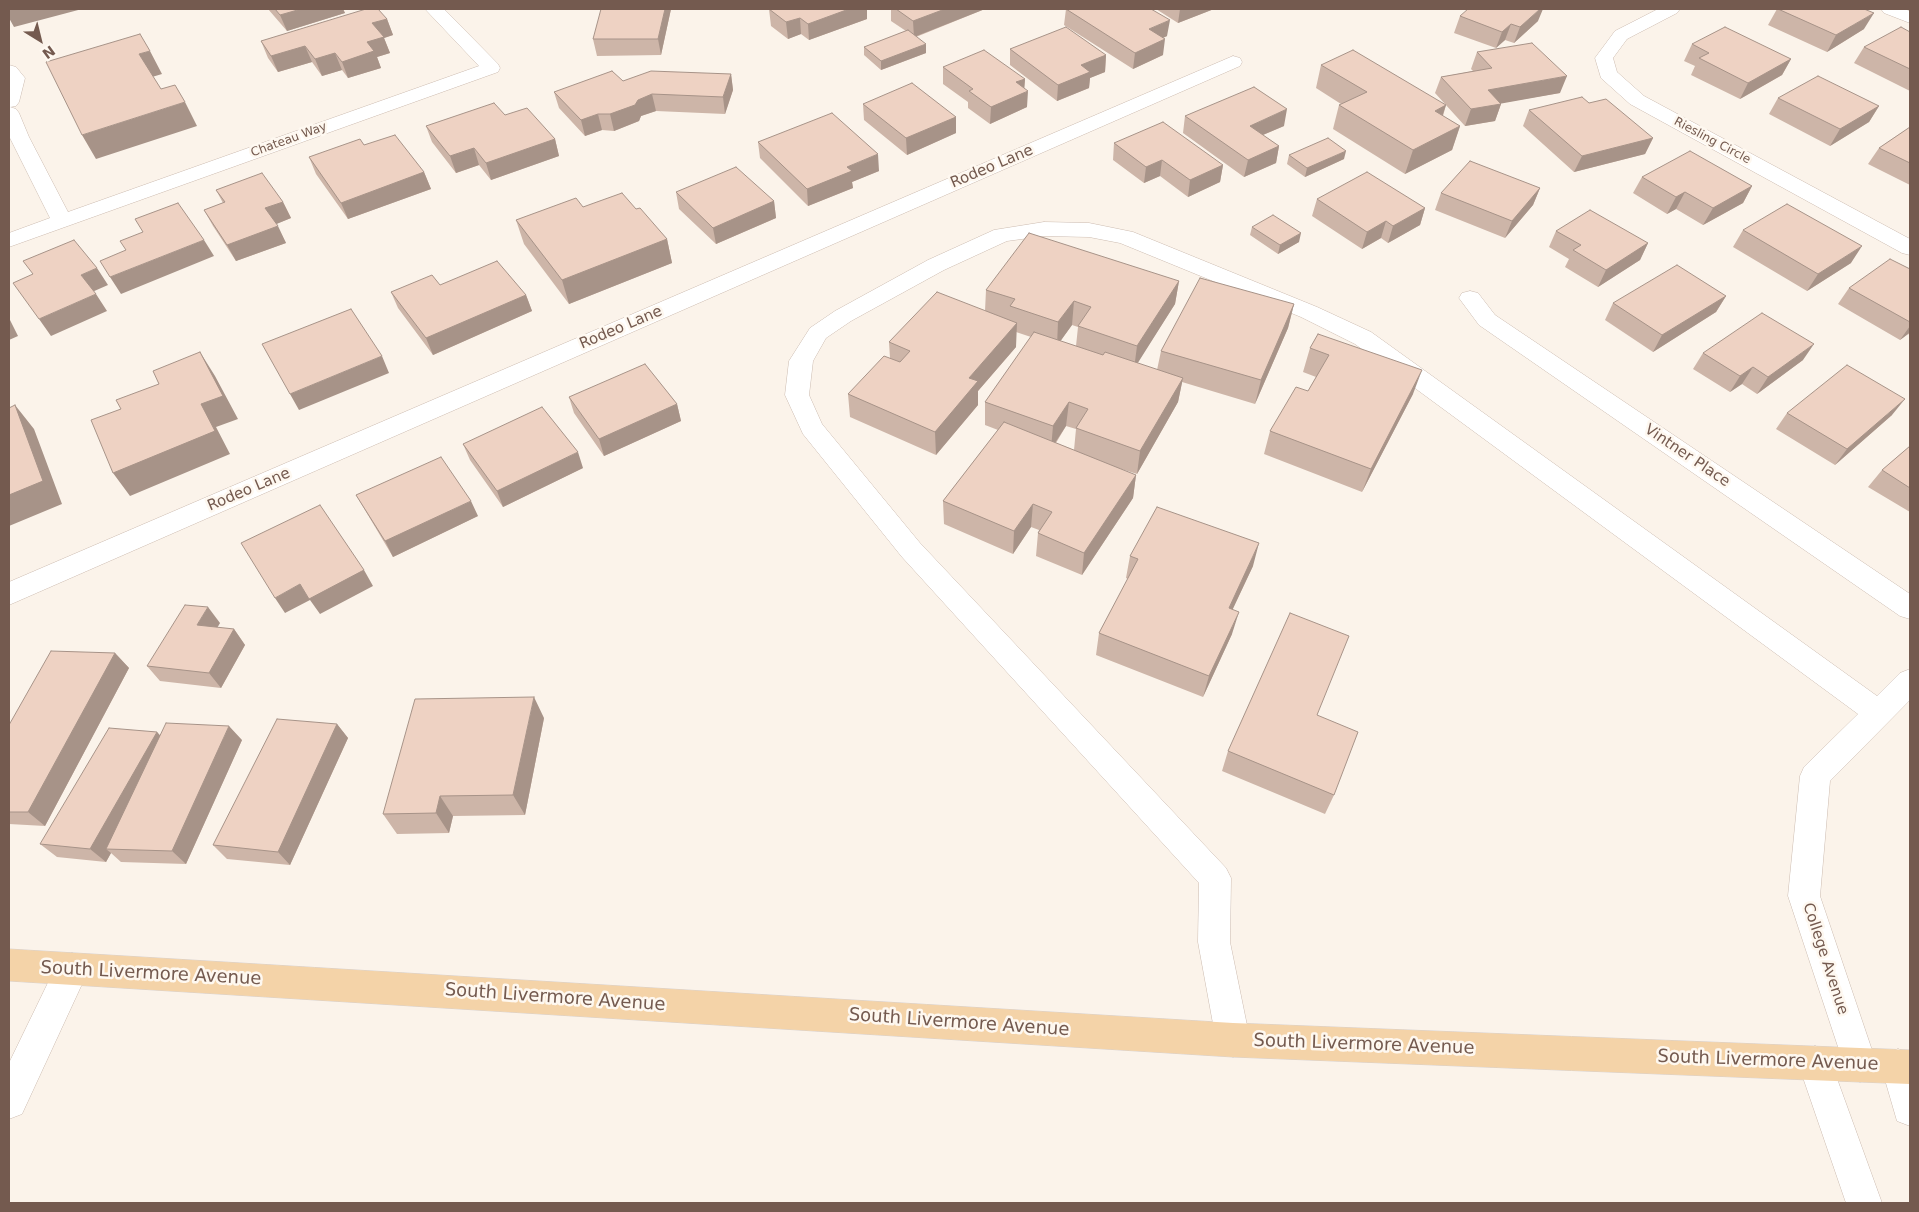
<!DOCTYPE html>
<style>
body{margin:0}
#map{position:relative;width:1919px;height:1212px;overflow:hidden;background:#fbf3ea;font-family:"DejaVu Sans",sans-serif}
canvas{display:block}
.frame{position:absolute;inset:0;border:10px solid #745a4f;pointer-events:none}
.north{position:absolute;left:15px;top:15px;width:50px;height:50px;-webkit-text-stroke:4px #fef8f0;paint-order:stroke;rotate:144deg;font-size:14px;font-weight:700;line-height:20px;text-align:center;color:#745a4f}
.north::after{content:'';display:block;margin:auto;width:18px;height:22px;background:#745a4f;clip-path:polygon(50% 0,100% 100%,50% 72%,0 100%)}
</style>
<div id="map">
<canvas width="1919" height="1212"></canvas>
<div class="frame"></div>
<div class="north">N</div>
</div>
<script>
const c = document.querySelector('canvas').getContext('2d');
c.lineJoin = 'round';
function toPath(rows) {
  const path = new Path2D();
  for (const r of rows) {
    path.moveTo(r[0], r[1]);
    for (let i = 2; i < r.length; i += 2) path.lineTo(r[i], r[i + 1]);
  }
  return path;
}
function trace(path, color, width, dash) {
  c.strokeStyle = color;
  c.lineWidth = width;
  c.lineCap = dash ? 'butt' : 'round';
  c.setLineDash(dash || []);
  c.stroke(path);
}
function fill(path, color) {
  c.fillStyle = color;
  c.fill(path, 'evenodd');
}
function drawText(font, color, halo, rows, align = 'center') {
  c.font = font + ' "DejaVu Sans",sans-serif';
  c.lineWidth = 5;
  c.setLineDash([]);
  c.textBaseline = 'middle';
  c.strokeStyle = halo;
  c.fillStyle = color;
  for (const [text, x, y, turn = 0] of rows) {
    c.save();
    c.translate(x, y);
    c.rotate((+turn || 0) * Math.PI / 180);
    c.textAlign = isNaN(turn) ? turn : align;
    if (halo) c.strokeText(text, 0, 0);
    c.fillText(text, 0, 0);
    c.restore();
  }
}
const minor = toPath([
 [425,9,444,9,498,64,500,68,498,72,9,247,9,233,50,218,9,136,9,65,16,67,25,78,19,102,16,106,10,107,16,109,19,113,29,137,68,212,479,66,425,9],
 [1658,9,1680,9,1677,13,1627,39,1613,58,1617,72,1644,96,1910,239,1910,255,1902,253,1630,104,1601,78,1595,58,1615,31,1658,9],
 [1881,9,1904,9,1910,11,1910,23,1884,13,1881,9],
 [1233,56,1240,58,1242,62,1240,66,9,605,9,582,1233,56],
 [1044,222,1089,223,1133,232,1317,307,1371,332,1877,696,1900,673,1910,669,1910,700,1830,781,1820,896,1877,1065,1872,1077,1860,1082,1848,1077,1788,896,1800,776,1804,767,1858,714,1355,344,1301,317,1120,243,1089,237,1044,236,1007,241,944,270,851,321,826,338,813,361,809,395,822,424,920,543,1226,868,1231,878,1230,942,1250,1040,1245,1052,1233,1057,1221,1052,1216,1040,1198,942,1199,883,902,557,803,434,785,395,789,361,810,328,835,311,928,260,994,230,1044,222],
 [1470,291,1478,293,1495,315,1910,594,1910,619,1900,616,1479,325,1459,298,1462,293,1470,291],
 [72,953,84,958,89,969,22,1114,9,1119,9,1063,60,958,72,953],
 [1815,1046,1827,1051,1882,1203,1846,1203,1798,1063,1803,1051,1815,1046],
 [1898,1049,1910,1054,1910,1126,1897,1121,1881,1066,1886,1054,1898,1049]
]);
const major = toPath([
 [9,949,1233,1023,1910,1050,1910,1084,1233,1057,9,981,9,949]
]);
const wall = toPath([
 [268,9,343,9,345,13,287,31],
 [671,9,661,55,597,56,593,39],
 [769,9,867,9,867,19,809,40,801,34,788,39,771,26],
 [891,9,985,9,916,37,926,53,881,70,864,55,864,47,906,31,891,21],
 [1066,9,1167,36,1163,38,1163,55,1133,69,1064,25],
 [1156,9,1214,9,1178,23],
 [1777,9,1864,29,1827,52,1768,25],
 [1460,16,1538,21,1514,43,1505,40,1496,48,1454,33],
 [387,19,393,35,384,38,390,53,377,57,381,68,348,78,342,70,322,76,312,62,278,72,268,58,261,41],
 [1910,32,1910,91,1854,63,1864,47],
 [1692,44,1791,59,1782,75,1740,99,1691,75,1695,66,1684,61],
 [1010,49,1106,55,1105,72,1090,78,1089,88,1057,101,1010,65],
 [1477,52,1560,93,1500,103,1501,104,1495,121,1465,126,1435,93,1441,77,1473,71,1471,69],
 [1321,65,1446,105,1443,116,1460,126,1452,150,1405,174,1333,129,1339,105,1341,104,1316,88],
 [943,67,1025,79,1024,88,1027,107,990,124,968,108,968,102,943,84],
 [731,74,733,90,725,114,656,111,641,116,639,121,614,131,602,130,585,136,559,108,554,92,623,81],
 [1778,98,1879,106,1869,122,1830,146,1769,114],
 [1589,103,1653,138,1645,154,1574,172,1523,126,1529,110],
 [863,104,956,117,956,133,907,155,864,120],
 [505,115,555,139,559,156,491,180,479,165,456,173,432,142,426,126],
 [1185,116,1284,126,1263,135,1279,146,1276,163,1244,177,1183,133],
 [1910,127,1910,185,1868,164,1879,148],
 [758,142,879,171,852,182,853,188,808,206,760,158],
 [1114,143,1223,165,1220,182,1188,197,1160,176,1144,183,1113,160],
 [364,145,424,172,431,189,348,219,316,174,309,157],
 [1289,155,1344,159,1305,177,1287,164],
 [1642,177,1752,186,1743,203,1703,225,1676,209,1667,214,1633,193],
 [1540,188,1533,205,1505,238,1435,210,1441,193],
 [216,190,283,202,291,218,276,224,286,243,236,261,213,226,204,210,223,203],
 [676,192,774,201,776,218,716,244,679,209],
 [1317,199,1425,208,1420,225,1388,243,1381,238,1362,249,1312,216],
 [583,207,636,209,667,239,672,263,569,304,524,244,516,220],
 [1252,227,1299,242,1278,254,1250,235],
 [1743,230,1851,263,1807,291,1733,247],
 [1556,231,1648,243,1640,260,1598,287,1565,267,1569,259,1549,247],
 [1910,269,1910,335,1908,334,1900,340,1838,304,1849,288],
 [1179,281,1175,304,1137,363,1157,370,1161,351,1294,304,1288,328,1255,404,1182,382,1178,402,1137,474,1118,468,1136,475,1133,498,1082,575,1036,556,1038,533,1039,530,1031,527,1013,554,944,524,943,501,998,430,985,425,985,402,1031,337,1016,332,1016,347,978,391,978,405,936,455,850,417,848,394,890,358,889,342,985,311,986,290],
 [1072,325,1078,327,1076,346,1060,341],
 [1066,426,1076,429,1074,450,1056,443],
 [440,285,526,295,532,311,433,355,398,308,391,292],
 [1726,296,1716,312,1653,352,1605,320,1613,303],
 [1318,334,1413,394,1362,492,1264,454,1270,431,1308,391,1316,377,1303,372,1310,348],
 [1703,353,1803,360,1757,394,1742,384,1730,392,1693,369],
 [569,397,677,404,681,421,604,456,574,413],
 [1787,413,1892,415,1835,465,1776,429],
 [463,444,583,468,503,507,470,460],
 [1910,446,1910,512,1868,487,1882,470],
 [356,495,478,516,393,557],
 [1130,556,1253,566,1232,610,1232,634,1203,697,1096,655,1099,633,1128,579,1126,578],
 [220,623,217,628,234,629,245,645,221,688,160,681,147,666],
 [115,653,129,668,45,826,9,824,9,725],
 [1317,715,1334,795,1325,814,1222,771,1228,751],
 [544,718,525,815,453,816,449,833,397,834,383,814],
 [337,724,348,738,290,865,227,859,213,845],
 [157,732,160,736,242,740,186,864,121,862,111,853,106,862,57,857,40,844]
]);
const shadedWall = toPath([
 [9,9,82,9,14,27,9,18],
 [301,9,343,9,345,13,287,31,280,15],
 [665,9,671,9,661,55,658,39],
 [849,9,867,9,867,19,809,40,808,24],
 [945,9,985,9,914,37,913,21],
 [1180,9,1214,9,1178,23],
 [1540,9,1543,9,1538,21,1514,43,1520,27],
 [1874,13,1864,29,1827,52,1836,35],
 [800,18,801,34,788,39,786,22],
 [387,19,393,35,384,38,390,53,377,57,381,68,348,78,342,62,367,42,372,23],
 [1170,20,1167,36,1147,45,1149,29],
 [1511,24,1505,40,1496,48,1502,32],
 [1165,39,1163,55,1133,69,1135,53],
 [926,44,926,53,881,70,881,61],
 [305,46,312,62,278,72,271,56],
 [150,51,162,74,152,77,139,54],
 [335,53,342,70,322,76,315,59],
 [1106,55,1105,72,1090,78,1089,88,1057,101,1058,85,1081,65],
 [1791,59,1782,75,1740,99,1748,83],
 [731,74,733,90,725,114,723,97],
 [1567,76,1560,93,1482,107,1488,90],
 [1025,79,1024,93,1028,91,1027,107,990,124,991,107,1016,82],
 [652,94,656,111,641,116,639,121,614,131,610,114,638,100],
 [185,102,197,126,96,159,82,135],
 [1501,104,1495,121,1465,126,1471,109],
 [1446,105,1438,129,1435,111],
 [1879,106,1869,122,1830,146,1840,129],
 [1287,109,1284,126,1246,142,1250,126],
 [598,114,602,130,585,136,581,120],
 [956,117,956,133,907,155,906,138],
 [1460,126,1452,150,1405,174,1413,150],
 [1653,138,1645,154,1574,172,1582,156],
 [555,139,559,156,491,180,486,163],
 [1279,146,1276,163,1244,177,1248,160],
 [474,148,479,165,456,173,450,156],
 [1346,151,1344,159,1305,177,1307,168],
 [878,154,879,171,852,182,853,188,808,206,807,189,847,167],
 [1162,160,1160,176,1144,183,1146,167],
 [1223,165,1220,182,1188,197,1190,180],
 [424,172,431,189,348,219,341,203],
 [1752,186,1743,203,1703,225,1713,208],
 [1540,188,1533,205,1505,238,1512,221],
 [1685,192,1676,209,1667,214,1676,197],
 [774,201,776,218,716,244,713,228],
 [283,202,291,218,274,225,265,208],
 [1425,208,1420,225,1388,243,1393,226],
 [1386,221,1381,238,1362,249,1367,232],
 [278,226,286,243,236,261,227,245],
 [1301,233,1299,242,1278,254,1280,245],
 [667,239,672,263,569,304,562,280],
 [204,240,214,256,121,294,110,277],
 [1648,243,1640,260,1598,287,1606,270],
 [1862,246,1851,263,1807,291,1818,274],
 [97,268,108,285,92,292,81,275],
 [1179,281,1175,304,1134,369,1137,346],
 [96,294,107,311,51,336,39,319],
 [526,295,532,311,433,355,426,338],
 [1726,296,1716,312,1653,352,1662,335],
 [1074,301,1072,325,1057,346,1058,322],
 [1294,304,1288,328,1255,404,1261,380],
 [9,318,18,336,9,340],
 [1017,323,1016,347,978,391,978,405,936,455,935,432,969,378],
 [1910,326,1910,331,1908,334,1900,340],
 [1814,344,1803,360,1757,394,1768,377],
 [200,352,215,376,238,419,216,427,230,454,130,496,113,473,201,404],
 [382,356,389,373,299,410,290,394],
 [1753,367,1742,384,1730,392,1740,376],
 [1422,370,1413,394,1362,492,1371,469],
 [1183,378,1178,402,1137,474,1140,451],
 [1905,399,1892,415,1835,465,1847,449],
 [1069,402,1066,426,1051,449,1053,426],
 [677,404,681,421,604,456,599,439],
 [15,405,34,429,62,504,9,526,9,495],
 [578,452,583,468,503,507,497,491],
 [1136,475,1133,498,1082,575,1084,553],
 [471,501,478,516,393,557,385,541],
 [1033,504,1031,527,1013,554,1014,531],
 [1259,543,1253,566,1223,630,1229,608],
 [364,570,373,586,320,614,310,600,285,613,275,598,300,584],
 [208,607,220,623,209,640,197,625],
 [1239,612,1232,634,1203,697,1209,676],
 [234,629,245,645,221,688,209,673],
 [115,653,129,668,45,826,28,812],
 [534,697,544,718,525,815,513,795],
 [337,724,348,738,290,865,278,852],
 [229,726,242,740,186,864,172,851],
 [157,732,170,746,106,849,111,853,106,862,90,849],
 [440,796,453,816,449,833,436,813]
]);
const building = toPath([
 [275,9,301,9,280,15,275,9],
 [366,9,378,9,387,19,372,23,384,37,367,42,374,51,342,62,335,53,315,59,305,46,271,56,261,41,366,9],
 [601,9,665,9,658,39,593,39,601,9],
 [769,9,849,9,808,24,800,18,786,22,769,9],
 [896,9,945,9,913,21,896,9],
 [1066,9,1151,9,1170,20,1149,29,1165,39,1135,53,1066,9],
 [1468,9,1540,9,1520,27,1511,24,1502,32,1460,16,1468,9],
 [1778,9,1864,9,1874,13,1836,35,1778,9],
 [1066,27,1106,55,1081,65,1090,72,1058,85,1010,49,1066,27],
 [1725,27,1791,59,1748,83,1699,58,1709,53,1692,44,1725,27],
 [1901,27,1910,32,1910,69,1864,47,1901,27],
 [908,30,926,44,881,61,864,47,908,30],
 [140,34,150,51,139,54,161,89,175,85,185,102,82,135,46,62,140,34],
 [1532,43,1567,76,1488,90,1501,104,1471,109,1441,77,1492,68,1477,52,1532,43],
 [984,50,1025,79,1016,82,1028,91,991,107,969,91,973,89,943,67,984,50],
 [1353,50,1446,105,1435,111,1460,126,1413,150,1339,105,1367,92,1321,65,1353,50],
 [612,71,623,81,651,71,731,74,723,97,652,94,638,100,635,105,610,114,598,114,581,120,554,92,612,71],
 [1818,76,1879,106,1840,129,1778,98,1818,76],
 [912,83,956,117,906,138,863,104,912,83],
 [1254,87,1287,109,1250,126,1279,146,1248,160,1185,116,1254,87],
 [1582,97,1589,103,1606,99,1653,138,1582,156,1529,110,1582,97],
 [494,103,505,115,527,108,555,139,486,163,474,148,450,156,426,126,494,103],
 [832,113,878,154,847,167,852,171,807,189,758,142,832,113],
 [1163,122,1223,165,1190,180,1162,160,1146,167,1114,143,1163,122],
 [1910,127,1910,163,1879,148,1910,127],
 [395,135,424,172,341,203,309,157,360,139,364,145,395,135],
 [1328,138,1346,151,1307,168,1289,155,1328,138],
 [1690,151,1752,186,1713,208,1685,192,1676,197,1642,177,1690,151],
 [1470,161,1540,188,1512,221,1441,193,1470,161],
 [736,167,774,201,713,228,676,192,736,167],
 [1367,172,1425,208,1393,226,1386,221,1367,232,1317,199,1367,172],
 [262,173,283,202,265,208,278,226,227,245,204,210,225,202,216,190,262,173],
 [622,193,636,209,640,208,667,239,562,280,516,220,576,198,583,207,622,193],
 [178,203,204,240,110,277,100,261,126,250,120,241,143,232,135,219,178,203],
 [1787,204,1862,246,1818,274,1743,230,1787,204],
 [1590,210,1648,243,1606,270,1573,250,1581,245,1556,231,1590,210],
 [1273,215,1301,233,1280,245,1252,227,1273,215],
 [1029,233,1179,281,1137,346,1078,326,1091,307,1074,301,1058,322,1010,306,1015,299,986,290,1029,233],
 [74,240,97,268,81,275,96,294,39,319,13,283,33,274,23,261,74,240],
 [1890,259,1910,269,1910,322,1849,288,1890,259],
 [497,261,526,295,426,338,391,292,432,275,440,285,497,261],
 [1677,265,1726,296,1662,335,1613,303,1677,265],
 [1200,278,1294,304,1261,380,1161,351,1200,278],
 [937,292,1017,323,969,378,978,381,935,432,848,394,884,356,900,362,910,351,889,342,937,292],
 [351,309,382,356,290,394,262,344,351,309],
 [1762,313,1814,344,1768,377,1753,367,1740,376,1703,353,1762,313],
 [1034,332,1103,355,1105,352,1183,378,1140,451,1076,428,1088,409,1069,402,1053,426,985,402,1034,332],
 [1318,334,1422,370,1371,469,1270,431,1296,387,1308,391,1329,355,1310,348,1318,334],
 [200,352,223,396,201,404,215,431,113,473,91,420,121,409,116,400,159,384,153,371,200,352],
 [645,364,677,404,599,439,569,397,645,364],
 [1847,365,1905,399,1847,449,1787,413,1847,365],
 [15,405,43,481,9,495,9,408,15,405],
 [542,407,578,452,497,491,463,444,542,407],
 [1004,422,1136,475,1084,553,1038,533,1052,512,1033,504,1014,531,943,501,1004,422],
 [1910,446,1910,488,1882,470,1910,446],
 [441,457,471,501,385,541,356,495,441,457],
 [320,505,364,570,309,599,300,584,275,598,241,543,320,505],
 [1157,507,1259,543,1229,608,1239,612,1209,676,1099,633,1138,559,1130,556,1157,507],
 [185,605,208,607,197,625,234,629,209,673,147,666,185,605],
 [1290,613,1349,636,1317,715,1358,732,1334,795,1228,751,1290,613],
 [51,651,115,653,28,812,9,812,9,725,51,651],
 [534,697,513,795,440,796,436,813,383,814,415,699,534,697],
 [277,719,337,724,278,852,213,845,277,719],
 [166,723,229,726,172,851,106,849,166,723],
 [109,728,157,732,90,849,40,844,109,728]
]);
const farStreetnames = [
 ["Chateau Way",289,140,-20],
 ["Riesling Circle",1712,141,28]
];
const streetNames = [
 ["Rodeo Lane",992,167,-23],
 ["Rodeo Lane",621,328,-23],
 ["Vintner Place",1687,456,34],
 ["Rodeo Lane",249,490,-23],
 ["College Avenue",1825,959,72]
];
const nearStreetnames = [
 ["South Livermore Avenue",151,974,3],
 ["South Livermore Avenue",555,998,4],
 ["South Livermore Avenue",959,1023,4],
 ["South Livermore Avenue",1364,1045,2],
 ["South Livermore Avenue",1768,1061,2]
];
trace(minor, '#ccbbb0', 1);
trace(major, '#d8d1ce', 1);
fill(minor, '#fff');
fill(major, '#f4d3a8');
fill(wall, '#cdb5a8');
fill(shadedWall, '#a79388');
fill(building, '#eed2c3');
trace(building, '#a79388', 1);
drawText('12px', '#745a4f', '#fef8f0', farStreetnames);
drawText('15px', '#745a4f', '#fef8f0', streetNames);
drawText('18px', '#745a4f', '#fef8f0', nearStreetnames);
</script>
